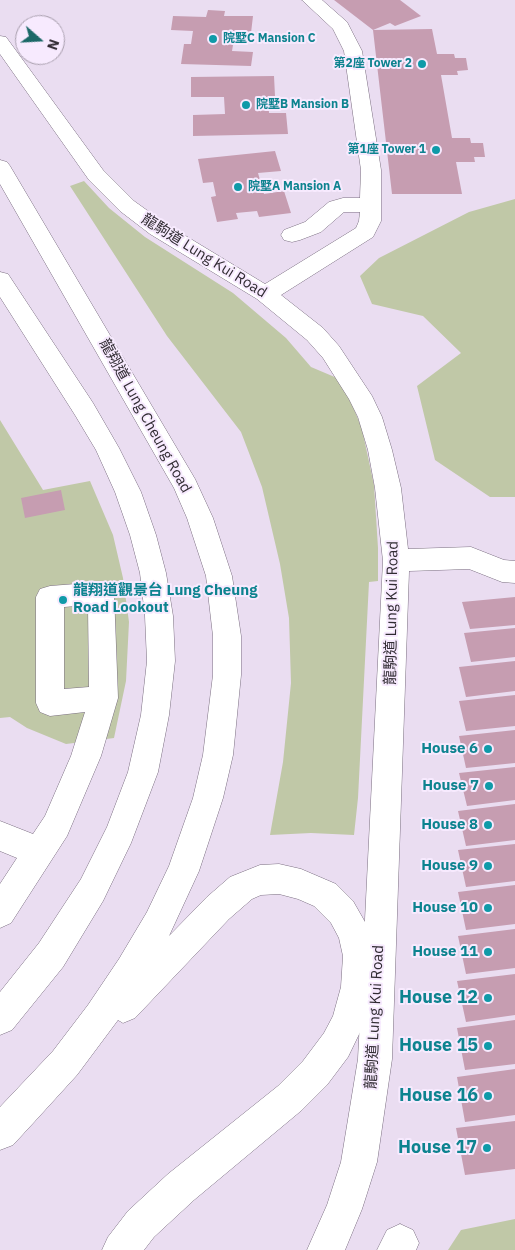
<!DOCTYPE html>
<meta charset="utf-8">
<style>
body{margin:0}
#map{position:relative;width:515px;height:1250px;overflow:hidden;background:#eaddf1;font-family:"IBM Plex Sans",sans-serif}
canvas{display:block}
.north{position:absolute;left:15px;top:15px;width:50px;height:50px;box-sizing:border-box;background:#f7eafe;border:1px solid #a89ead;border-radius:50%;rotate:109deg;font-size:14px;font-weight:700;line-height:20px;text-align:center;color:#312c33}
.north::after{content:'';display:block;margin:auto;width:18px;height:22px;background:#1b6867;clip-path:polygon(50% 0,100% 100%,50% 72%,0 100%)}
</style>
<div id="map">
<canvas width="515" height="1250"></canvas>
<div class="north">N</div>
</div>
<script>
const c = document.querySelector('canvas').getContext('2d');
c.lineJoin = 'round';
function fill(path, color) {
  c.fillStyle = color;
  c.fill(path, 'evenodd');
}
function toPath(rows) {
  const path = new Path2D();
  for (const r of rows) {
    path.moveTo(r[0], r[1]);
    for (let i = 2; i < r.length; i += 2) path.lineTo(r[i], r[i + 1]);
  }
  return path;
}
function trace(path, color, width, dash) {
  c.strokeStyle = color;
  c.lineWidth = width;
  c.lineCap = dash ? 'butt' : 'round';
  c.setLineDash(dash || []);
  c.stroke(path);
}
function drawText(font, color, halo, rows, align = 'center') {
  c.font = font + ' "IBM Plex Sans","Noto Sans TC",sans-serif';
  c.lineWidth = 4;
  c.setLineDash([]);
  c.textBaseline = 'middle';
  c.strokeStyle = halo;
  c.fillStyle = color;
  for (const [text, x, y, turn = 0] of rows) {
    c.save();
    c.translate(x, y);
    c.rotate((+turn || 0) * Math.PI / 180);
    c.textAlign = isNaN(turn) ? turn : align;
    if (halo) c.strokeText(text, 0, 0);
    c.fillText(text, 0, 0);
    c.restore();
  }
}
const green = toPath([
 [84,181,109,208,145,237,233,293,286,338,311,367,337,378,350,399,362,429,374,485,378,548,378,581,369,582,358,798,354,835,311,833,270,835,283,762,291,683,289,618,280,564,262,487,241,432,167,336,70,186],
 [515,199,515,497,490,497,435,460,417,386,461,353,423,316,372,304,360,276,379,258,469,212],
 [0,420,43,490,90,481,113,535,123,578,129,622,126,681,114,738,66,744,27,728,10,717,0,718],
 [515,1219,515,1250,448,1250,461,1230]
]);
const building = toPath([
 [334,0,400,0,421,16,395,26,390,23,373,30,432,29,437,54,454,54,455,58,466,58,468,70,457,71,458,75,441,75,452,138,470,138,471,143,483,143,485,157,474,157,475,162,456,162,462,194,392,194,373,30],
 [208,10,225,11,224,16,253,16,251,33,235,33,232,51,253,52,251,66,181,64,184,44,191,44,193,31,171,30,173,16,206,17],
 [274,76,275,96,268,96,269,113,286,113,288,134,193,136,193,115,225,114,224,97,191,97,191,77],
 [275,151,281,171,258,173,264,194,284,191,291,213,259,217,257,211,236,213,238,219,217,222,211,197,216,196,213,182,203,183,198,159],
 [61,490,65,510,25,518,21,498],
 [515,597,515,625,470,629,462,602],
 [515,628,515,657,471,662,464,633],
 [515,661,515,691,466,697,459,667],
 [515,695,515,726,466,731,459,701],
 [515,730,515,763,466,768,459,736],
 [515,767,515,800,467,806,459,773],
 [515,804,515,840,466,846,458,811],
 [515,844,515,881,466,887,458,850],
 [515,885,515,924,466,930,458,892],
 [515,929,515,968,466,974,458,936],
 [515,974,515,1015,466,1022,457,981],
 [515,1020,515,1064,465,1070,457,1028],
 [515,1069,515,1115,465,1122,457,1077],
 [515,1121,515,1169,465,1175,456,1128]
]);
const minor = toPath([
 [302,0,322,0,347,22,362,51,381,170,381,221,373,237,281,295,323,328,339,346,372,396,382,417,392,450,401,488,408,549,471,547,504,560,515,561,515,583,502,582,469,569,409,571,392,1059,377,1162,362,1209,345,1250,307,1250,327,1205,341,1162,358,1059,383,561,375,488,368,450,358,417,349,399,323,358,307,340,257,299,150,234,120,211,89,180,0,54,0,36,6,37,103,170,134,201,166,224,265,284,356,228,359,221,360,212,344,212,321,232,300,240,292,242,284,240,281,235,284,230,305,222,329,202,343,198,360,198,361,170,344,51,333,29,302,0],
 [101,582,111,585,114,593,118,698,101,756,67,836,11,923,0,928,0,884,17,858,0,851,0,821,33,834,45,816,71,756,85,712,50,716,40,712,36,703,36,597,40,589,50,586,101,582],
 [88,605,89,687,64,689,64,607,88,605],
 [400,1224,413,1230,419,1243,416,1250,377,1250,387,1230,400,1224]
]);
const highway = toPath([
 [0,160,7,162,10,166,195,479,213,518,232,576,241,636,241,675,233,755,223,798,199,871,169,936,207,897,230,877,260,865,279,864,301,869,336,884,353,901,365,922,375,956,375,987,365,1022,348,1057,327,1085,302,1110,194,1200,154,1237,144,1250,102,1250,108,1237,128,1211,168,1174,278,1086,303,1061,324,1033,333,1016,341,987,343,956,339,938,331,923,314,906,298,899,279,894,261,895,252,899,229,919,135,1018,123,1023,118,1020,77,1075,36,1120,13,1145,0,1150,0,1107,53,1051,88,1005,119,959,147,912,169,866,193,798,203,755,213,675,213,636,206,576,187,518,174,488,0,184,0,160],
 [0,272,8,274,93,403,119,448,141,492,156,535,166,573,173,616,175,661,169,715,158,772,131,843,103,901,63,967,12,1030,0,1035,0,992,39,943,81,879,107,827,128,772,141,715,147,661,145,616,140,573,130,535,115,492,96,450,75,415,0,297,0,272]
]);
const markers = [
 [213,39,5,"#0f9aa8"],
 [422,64,5,"#0f9aa8"],
 [246,105,5,"#0f9aa8"],
 [436,150,5,"#0f9aa8"],
 [238,187,5,"#0f9aa8"],
 [63,600,5,"#0f9aa8"],
 [488,749,5,"#0f9aa8"],
 [489,786,5,"#0f9aa8"],
 [488,825,5,"#0f9aa8"],
 [488,866,5,"#0f9aa8"],
 [488,908,5,"#0f9aa8"],
 [488,952,5,"#0f9aa8"],
 [488,998,5,"#0f9aa8"],
 [488,1046,5,"#0f9aa8"],
 [488,1096,5,"#0f9aa8"],
 [487,1148,5,"#0f9aa8"]
];
const farCulturenames = [
 ["院墅C Mansion C",223,39],
 ["第2座 Tower 2",412,64,"right"],
 ["院墅B Mansion B",256,105],
 ["第1座 Tower 1",426,150,"right"],
 ["院墅A Mansion A",248,187]
];
const streetNames = [
 ["龍駒道 Lung Kui Road",204,256,32],
 ["龍翔道 Lung Cheung Road",145,416,61],
 ["龍駒道 Lung Kui Road",392,613,-89],
 ["龍駒道 Lung Kui Road",375,1017,-87]
];
const cultureNames = [
 ["龍翔道觀景台 Lung Cheung",73,591,"left"],
 ["Road Lookout",73,608,"left"],
 ["House 6",478,749],
 ["House 7",479,786],
 ["House 8",478,825],
 ["House 9",478,866],
 ["House 10",478,908],
 ["House 11",478,952]
];
const nearCulturenames = [
 ["House 12",478,998],
 ["House 15",478,1046],
 ["House 16",478,1096],
 ["House 17",477,1148]
];
fill(green, '#c0c8a7');
fill(building, '#c69db1');
trace(minor, '#7b6f81', 1);
trace(highway, '#7b6f81', 1);
fill(minor, '#fff');
fill(highway, '#fff');
for (const [x, y, r, color] of markers) {
  const dot = new Path2D();
  dot.arc(x, y, r, 0, 2 * Math.PI);
  c.fillStyle = color;
  c.fill(dot);
  trace(dot, '#f7eafe', 2);
}
drawText('bold 12px', '#0d838f', '#f7eafe', farCulturenames, 'left');
drawText('15px', '#312c33', '#f7eafe', streetNames);
drawText('bold 15px', '#0d838f', '#f7eafe', cultureNames, 'right');
drawText('bold 18px', '#0d838f', '#f7eafe', nearCulturenames, 'right');
</script>
